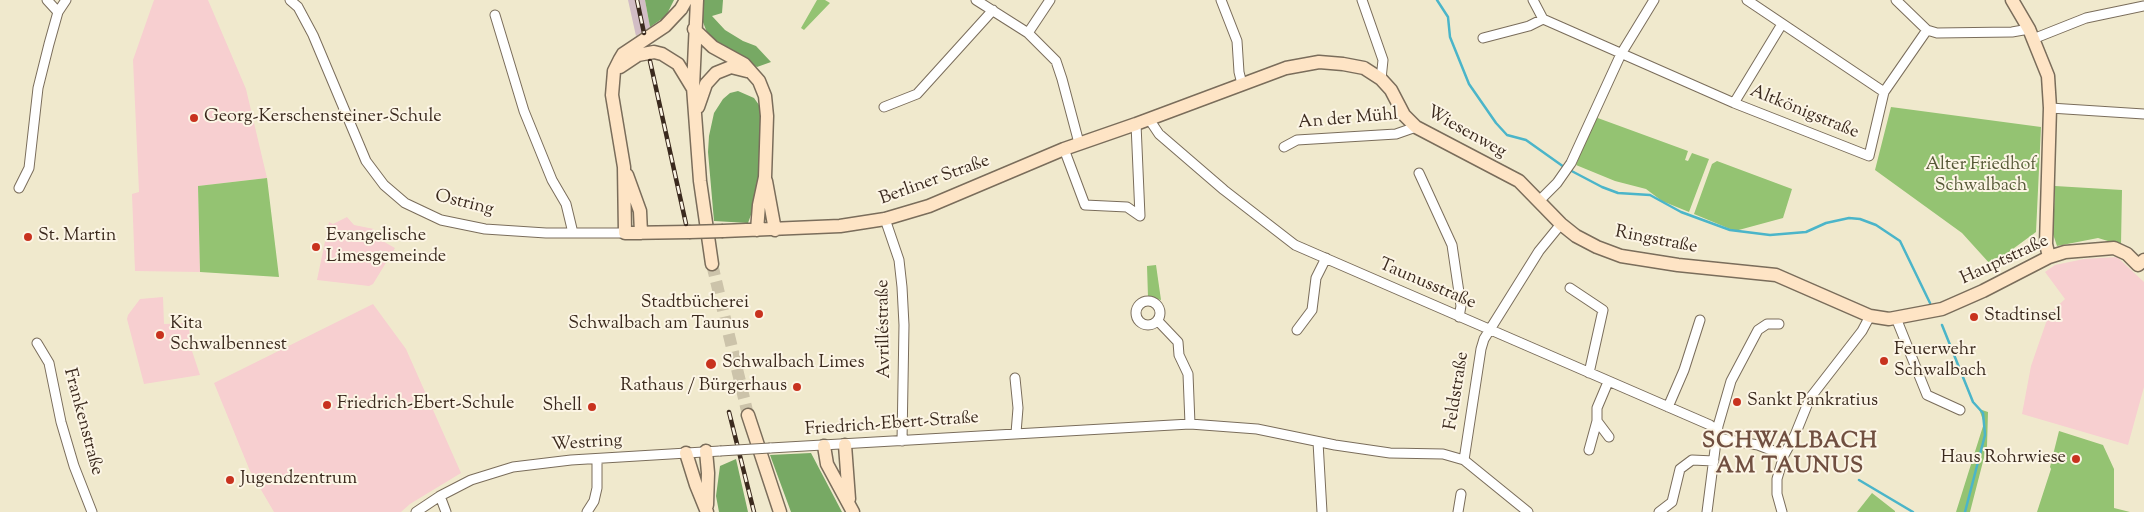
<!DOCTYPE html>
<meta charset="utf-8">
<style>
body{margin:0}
canvas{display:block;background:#f0e9cd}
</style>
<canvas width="2144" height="512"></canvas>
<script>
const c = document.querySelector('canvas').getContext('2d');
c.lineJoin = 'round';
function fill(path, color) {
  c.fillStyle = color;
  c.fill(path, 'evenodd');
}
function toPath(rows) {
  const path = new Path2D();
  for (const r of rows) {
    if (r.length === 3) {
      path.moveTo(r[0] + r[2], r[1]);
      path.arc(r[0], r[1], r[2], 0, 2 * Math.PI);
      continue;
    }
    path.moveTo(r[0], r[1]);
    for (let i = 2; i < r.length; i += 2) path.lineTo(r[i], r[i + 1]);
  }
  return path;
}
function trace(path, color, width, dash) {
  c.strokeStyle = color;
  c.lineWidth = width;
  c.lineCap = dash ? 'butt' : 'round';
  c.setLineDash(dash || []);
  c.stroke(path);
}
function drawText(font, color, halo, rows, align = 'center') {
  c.font = font + ' "Sorts Mill Goudy",serif';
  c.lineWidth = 4;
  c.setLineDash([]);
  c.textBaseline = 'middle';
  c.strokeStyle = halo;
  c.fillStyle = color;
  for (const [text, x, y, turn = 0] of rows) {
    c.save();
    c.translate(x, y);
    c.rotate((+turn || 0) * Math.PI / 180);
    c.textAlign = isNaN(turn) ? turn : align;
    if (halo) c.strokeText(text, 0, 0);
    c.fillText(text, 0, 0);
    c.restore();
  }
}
const built = toPath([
 [154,0,208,0,246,89,267,178,198,186,200,272,135,271,132,194,139,192,133,60],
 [347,217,354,225,374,229,372,235,395,248,373,284,369,286,317,280,329,222,333,224],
 [2117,257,2144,282,2144,387,2128,445,2022,414,2031,366,2049,314,2065,299,2045,272,2055,265,2084,259],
 [163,297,164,324,189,323,190,345,200,375,144,384,127,319,128,315,140,299],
 [373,304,406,349,461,473,410,504,401,512,274,512,250,471,214,383]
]);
const industrial = toPath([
 [628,0,645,0,650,27,636,36]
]);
const green = toPath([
 [817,0,825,0,830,3,804,30,801,28],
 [1891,107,2041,127,2036,232,1991,265,1962,233,1875,170],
 [1595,117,1688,151,1685,160,1688,161,1692,153,1709,159,1689,212,1662,201,1646,189,1615,181,1576,165],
 [1717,161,1792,189,1783,218,1735,231,1694,214,1712,164],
 [267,178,279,277,200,272,198,186],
 [2055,186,2122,190,2121,245,2098,238,2057,246,2053,234],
 [1156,265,1161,300,1148,297,1147,266],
 [1979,409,1988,412,1987,446,1970,512,1956,512,1984,423],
 [2059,431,2103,445,2114,469,2114,508,2130,512,2037,512,2051,469,2050,467],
 [1872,493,1895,511,1895,512,1857,512]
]);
const forest = toPath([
 [645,0,674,0,666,16,650,27],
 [703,0,723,0,722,13,712,16,725,30,743,41,756,46,771,62,757,67,724,47,708,35,701,17],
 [738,91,754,98,759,105,764,127,756,201,748,223,714,221,708,152,709,136,714,113,723,99,730,93],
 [811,453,842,512,791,512,770,455],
 [736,459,748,512,719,512,716,496,720,466]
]);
const stream = toPath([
 [1437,0,1448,17,1450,37,1469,84,1496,123,1507,135,1526,140,1564,167,1602,187,1618,193,1650,195,1681,212,1730,230,1770,235,1806,232,1826,223,1849,218,1860,219,1876,225,1900,241,1930,303],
 [1942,325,1973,402,1983,413,1985,435,1965,512],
 [1859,480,1913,512]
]);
const secondaryTunnel = toPath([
 [712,264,748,415]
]);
const street = toPath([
 [47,0,58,12],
 [290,0,298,7,313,35,366,161,384,185,405,203,441,220,485,229,546,233,625,233],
 [976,0,1028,33,1056,61,1062,79,1079,143],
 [1221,0,1237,41,1239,72,1242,84],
 [1362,0,1383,60,1381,79],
 [1533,0,1543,19,1734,103,1869,156,1884,92,1927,30],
 [1747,0,1884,92],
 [1896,0,1927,30,1937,33,2012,32,2029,29],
 [495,15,524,111,552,180,566,204,573,233],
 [1028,33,1050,0],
 [1483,38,1529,26,1543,19],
 [2033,39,2086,18,2144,6],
 [1734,103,1782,24],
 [884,107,917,94,993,10],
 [2050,108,2144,114],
 [1149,119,1159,134,1224,190,1295,245,1710,425,1714,428,1717,438],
 [1136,124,1140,216],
 [1284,147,1297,140,1396,134,1416,127],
 [1064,149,1085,205,1127,207,1140,216],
 [1419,173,1452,245,1461,306,1459,317],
 [19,188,29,168,38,88,49,44,58,12,66,0],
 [1539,201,1557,183,1571,163,1621,54,1654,0],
 [885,219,899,260,902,287,904,325,902,441],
 [1570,288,1603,310,1589,373],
 [1148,313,12],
 [1896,318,1927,395,1960,410],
 [1158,321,1178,342,1179,355,1188,374,1190,424],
 [1297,330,1312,310,1316,278,1326,258],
 [37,343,49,363,61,422,74,466,92,512],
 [1015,378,1018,408,1016,433],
 [1668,407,1684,370,1700,320],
 [1597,421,1609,437],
 [1717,438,1758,445,1784,455],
 [1318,442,1322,512],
 [770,448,1190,424,1257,429,1335,445,1390,453,1443,454,1464,460,1528,512],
 [1589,450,1597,421,1597,408,1608,382],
 [1464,460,1481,349,1484,339,1539,251,1561,224],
 [440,496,446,512],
 [416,512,440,496,471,480,513,467,571,460,720,451],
 [587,512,594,501,597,488,597,459],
 [1458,512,1461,494],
 [1659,512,1672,502,1680,469,1692,460,1714,461],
 [1707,512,1718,426,1731,381,1758,330,1767,324,1779,324],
 [1782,512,1777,494,1777,479,1784,455,1795,435,1810,398,1862,331,1870,316]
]);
const secondary = toPath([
 [686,0,681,9,665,26,623,54,620,59,614,71,612,95,624,167,625,233,689,232],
 [697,0,693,87,700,181,712,264],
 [2012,0,2029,29,2048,76,2050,108,2046,244,2049,257],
 [694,29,713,47,744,64,759,81,765,96,767,116,765,177,759,205,757,230],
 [620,67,638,55,654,52,662,54,678,64,692,87],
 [698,107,706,84,716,73,731,67,747,71],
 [627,175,640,211,641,233],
 [766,181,775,230],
 [723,231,840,226,885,219,929,206,1064,149,1136,124,1286,68,1319,62,1343,64,1364,68,1381,79,1391,90,1404,115,1416,127,1519,181,1561,224,1576,236,1597,247,1621,256,1678,265,1776,275,1870,316,1889,319,1942,309,1983,291,2049,257,2065,252,2114,248,2127,254,2138,265,2144,260],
 [748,415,780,512],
 [845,445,849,499],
 [824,446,827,464,853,512],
 [706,451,708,473,707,505],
 [686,453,696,485,707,512]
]);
const rail = toPath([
 [637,0,644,33],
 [650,61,686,224],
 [729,412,754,512]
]);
const streetBridge = toPath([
 [720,451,770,448]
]);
const secondaryBridge = toPath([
 [689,232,723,231]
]);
const markers = [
 [194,118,5,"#c8321e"],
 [28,237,5,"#c8321e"],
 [316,247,5,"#c8321e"],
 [759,314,5,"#c8321e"],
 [1974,317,5,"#c8321e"],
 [160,335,5,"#c8321e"],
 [1884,361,5,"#c8321e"],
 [711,364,6,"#c8321e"],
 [797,387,5,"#c8321e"],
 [1737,402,5,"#c8321e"],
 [327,405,5,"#c8321e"],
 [592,407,5,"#c8321e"],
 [2076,459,5,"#c8321e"],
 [230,480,5,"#c8321e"]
];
const streetNames = [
 ["Altkönigstraße",1804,113,22],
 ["An der Mühl",1348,120,-5],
 ["Wiesenweg",1466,133,29],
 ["Berliner Straße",935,181,-20],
 ["Ostring",464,204,14],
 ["Ringstraße",1656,241,11],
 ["Hauptstraße",2005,261,-25],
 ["Taunusstraße",1427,285,23],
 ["Avrilléstraße",885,329,-91],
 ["Feldstraße",1458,391,-81],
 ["Frankenstraße",82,422,75],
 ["Friedrich-Ebert-Straße",892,425,-4],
 ["Westring",587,444,-4]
];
const poiNames = [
 ["Georg-Kerschensteiner-Schule",204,118],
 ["St. Martin",38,237],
 ["Evangelische",326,237],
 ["Limesgemeinde",326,258],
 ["Stadtbücherei",749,304,"right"],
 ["Schwalbach am Taunus",749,325,"right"],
 ["Stadtinsel",1984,317],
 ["Kita",170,325],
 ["Schwalbennest",170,346],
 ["Feuerwehr",1894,351],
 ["Schwalbach",1894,372],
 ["Schwalbach Limes",722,364],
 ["Rathaus / Bürgerhaus",787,387,"right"],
 ["Sankt Pankratius",1747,402],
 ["Friedrich-Ebert-Schule",337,405],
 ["Shell",582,407,"right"],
 ["Haus Rohrwiese",2066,459,"right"],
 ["Jugendzentrum",240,480]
];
const parkNames = [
 ["Alter Friedhof",1981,166],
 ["Schwalbach",1981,187]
];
const districtNames = [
 ["SCHWALBACH",1790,443],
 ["AM TAUNUS",1790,468]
];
fill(built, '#f7cfd0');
fill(industrial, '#d2bdc5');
fill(green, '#94c372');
fill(forest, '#77a964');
trace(stream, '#4bb5c9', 2.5);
trace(secondaryTunnel, '#ccc3aa', 12, [12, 6]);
trace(street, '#7a6d5b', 11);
trace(secondary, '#7a6d5b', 15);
trace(street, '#fff', 9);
trace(secondary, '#fee4c5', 12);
trace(rail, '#3b2a1e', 4.5);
trace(rail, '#fcf5e5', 2.5, [8]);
trace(streetBridge, '#7a6d5b', 11, []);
trace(secondaryBridge, '#7a6d5b', 15, []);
trace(streetBridge, '#fff', 9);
trace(secondaryBridge, '#fee4c5', 12);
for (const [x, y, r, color] of markers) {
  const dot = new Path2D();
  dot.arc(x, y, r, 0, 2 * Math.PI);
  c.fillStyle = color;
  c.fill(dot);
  trace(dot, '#fcf5e5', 2);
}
drawText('18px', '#3b2a1e', '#fcf5e5', streetNames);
drawText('18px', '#3b2a1e', '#fcf5e5', poiNames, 'left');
drawText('18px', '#565837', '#fcf5e5', parkNames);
c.letterSpacing = '1px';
drawText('bold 22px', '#704f40', '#fcf5e5', districtNames);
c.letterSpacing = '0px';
</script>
